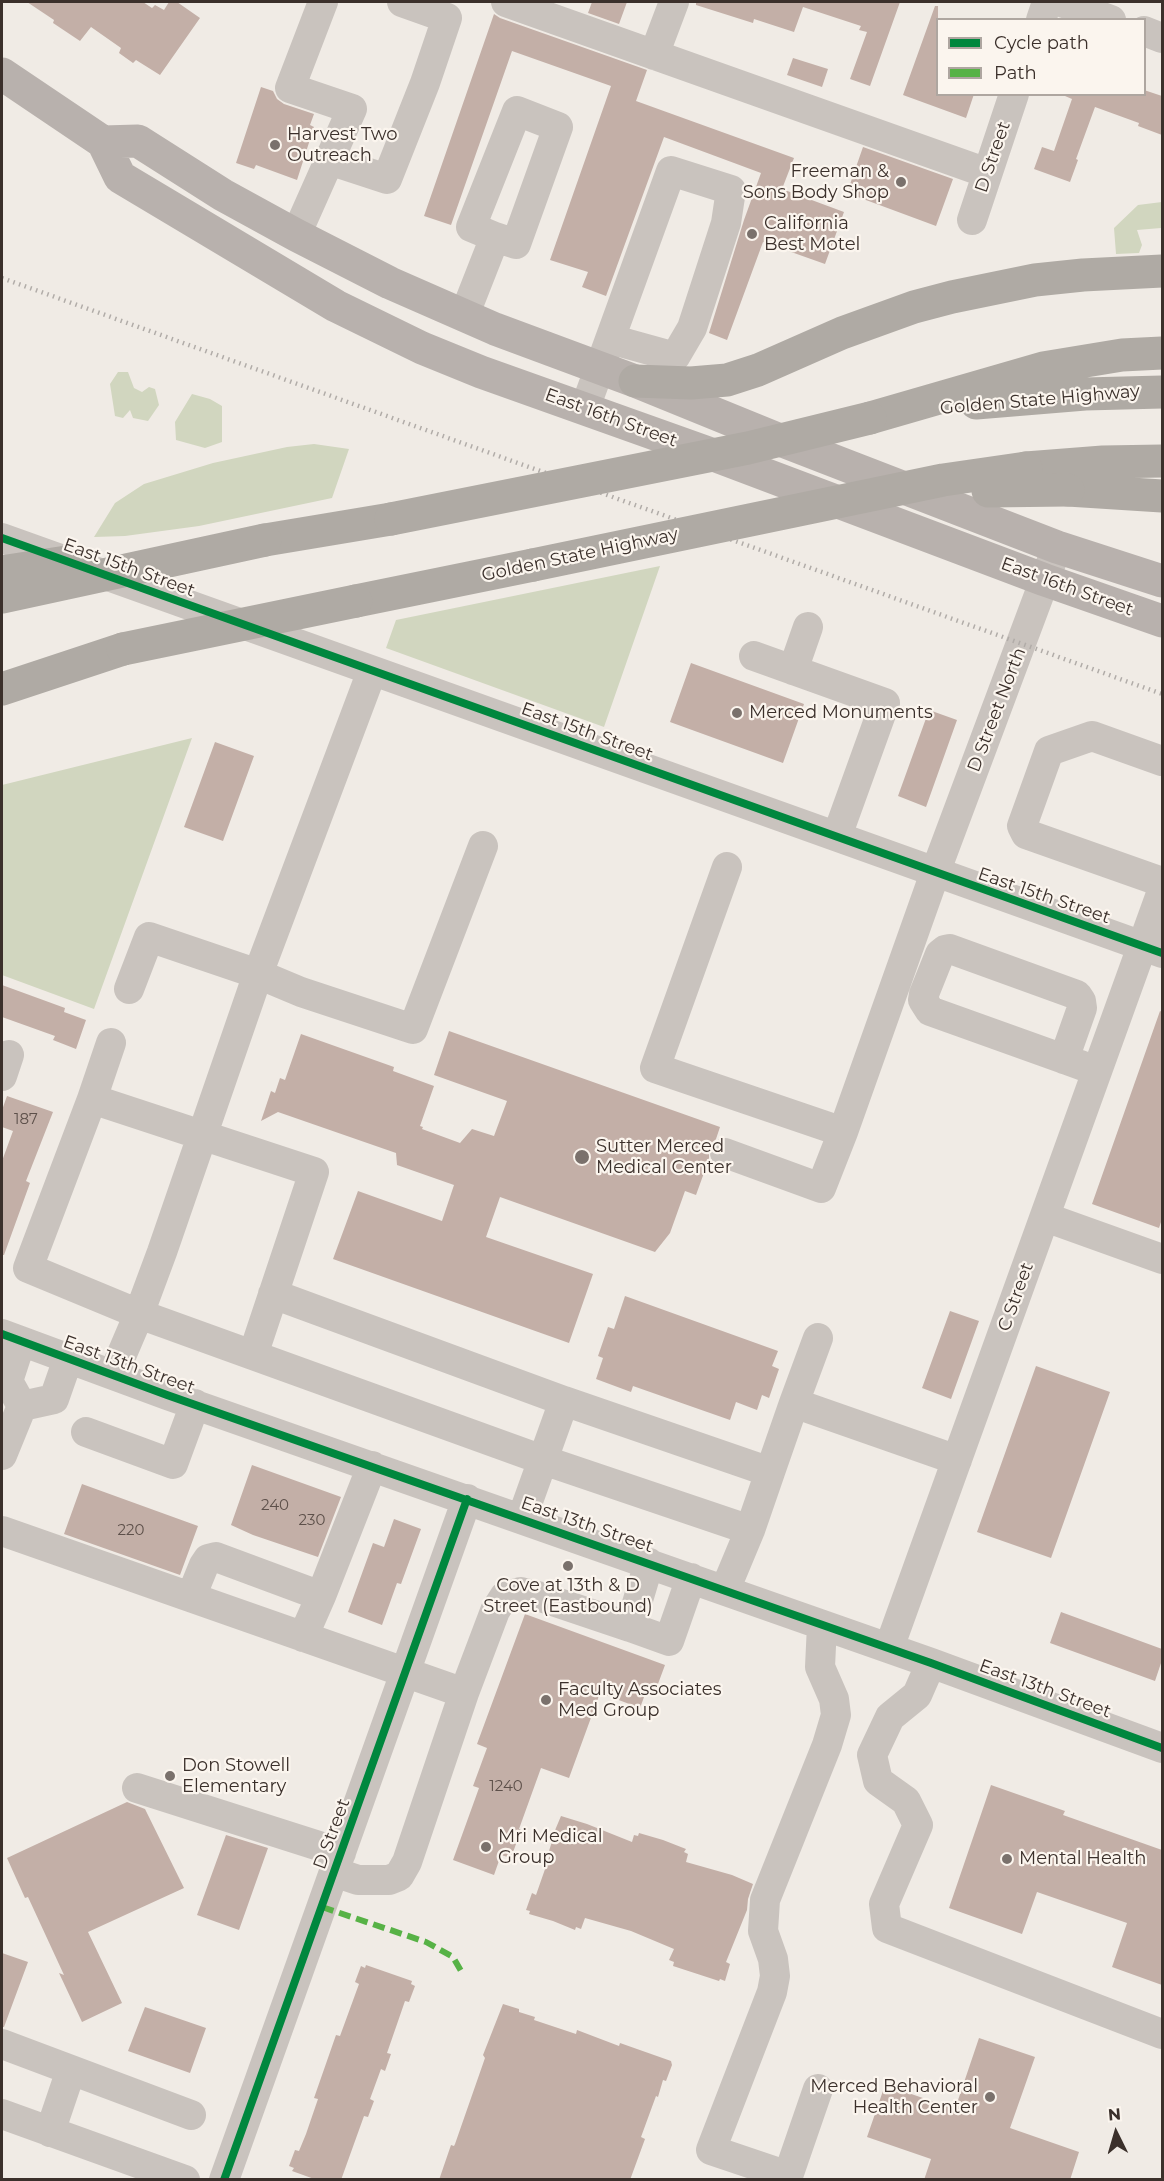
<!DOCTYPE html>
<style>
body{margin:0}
#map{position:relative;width:1164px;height:2181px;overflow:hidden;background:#f0ebe5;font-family:Montserrat,sans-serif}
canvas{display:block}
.frame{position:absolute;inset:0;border:3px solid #3b302b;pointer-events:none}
.legend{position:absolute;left:936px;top:18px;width:210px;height:78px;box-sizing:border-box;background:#fbf5ee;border:2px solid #aea6a0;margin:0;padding:8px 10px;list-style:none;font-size:18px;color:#3b302b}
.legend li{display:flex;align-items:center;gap:12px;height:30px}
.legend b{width:30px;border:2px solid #aea6a0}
.north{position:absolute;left:1086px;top:2103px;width:60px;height:60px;-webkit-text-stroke:4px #fbf5ee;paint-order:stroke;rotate:355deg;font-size:16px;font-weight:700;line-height:24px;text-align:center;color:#3b302b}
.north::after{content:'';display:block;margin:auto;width:21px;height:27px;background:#3b302b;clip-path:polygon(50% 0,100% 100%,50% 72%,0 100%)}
</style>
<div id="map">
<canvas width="1164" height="2181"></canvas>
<div class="frame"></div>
<ul class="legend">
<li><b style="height:8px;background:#00873e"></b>Cycle path</li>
<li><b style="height:8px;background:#57b246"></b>Path</li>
</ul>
<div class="north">N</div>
</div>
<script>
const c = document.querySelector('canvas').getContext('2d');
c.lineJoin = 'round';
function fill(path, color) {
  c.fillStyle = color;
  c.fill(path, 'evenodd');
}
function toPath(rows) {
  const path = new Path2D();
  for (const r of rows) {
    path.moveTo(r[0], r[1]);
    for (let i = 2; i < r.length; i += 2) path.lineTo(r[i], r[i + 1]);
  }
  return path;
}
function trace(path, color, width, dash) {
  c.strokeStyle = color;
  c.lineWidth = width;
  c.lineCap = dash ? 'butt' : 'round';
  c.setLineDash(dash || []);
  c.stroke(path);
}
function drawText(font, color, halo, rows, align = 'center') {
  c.font = font + ' Montserrat,sans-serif';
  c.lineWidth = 4.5;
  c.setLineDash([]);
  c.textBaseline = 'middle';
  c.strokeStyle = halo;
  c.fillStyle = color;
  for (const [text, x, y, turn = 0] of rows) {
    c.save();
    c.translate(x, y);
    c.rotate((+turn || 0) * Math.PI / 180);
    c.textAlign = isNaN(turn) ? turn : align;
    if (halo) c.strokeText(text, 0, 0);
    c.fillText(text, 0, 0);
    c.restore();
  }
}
const green = toPath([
 [1162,202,1162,240,1161,228,1137,230,1142,245,1139,253,1116,254,1114,228,1138,205],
 [118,372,128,372,134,388,142,392,149,387,155,389,159,405,148,421,133,418,130,410,123,418,115,416,110,384],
 [192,394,210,399,222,406,222,442,205,448,176,440,175,422],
 [314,444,349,449,332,498,199,526,125,536,94,537,115,503,144,484,213,463,287,447],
 [660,566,604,727,386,648,396,620],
 [192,738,94,1009,2,975,2,785]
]);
const building = toPath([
 [27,2,143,2,152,8,155,5,164,10,169,2,177,2,200,18,160,75,136,60,133,63,119,53,121,48,91,27,80,41,53,23,54,20],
 [592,2,627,2,619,24,588,13],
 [696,2,900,2,870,86,850,79,867,32,859,30,861,26,803,7,794,32,754,19,753,23,696,5],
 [935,6,938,6,938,94,974,94,966,118,903,95],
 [494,14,500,18,647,70,636,101,794,158,782,189,844,212,825,264,763,242,727,340,709,333,744,220,761,173,664,137,606,296,582,287,588,272,550,260,611,86,512,51,451,225,424,216],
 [793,58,828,69,822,87,787,75],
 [261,87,273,91,277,99,284,104,314,114,310,125,314,127,297,180,256,165,254,169,236,163],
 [1144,90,1162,96,1162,135,1138,126,1139,123,1095,107,1076,159,1078,160,1070,182,1034,169,1042,147,1054,151,1072,99,1065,96,1066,94,1144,94],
 [863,147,953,179,936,226,847,193],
 [691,663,804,704,783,763,670,722],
 [929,710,957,720,926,807,898,796],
 [215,742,254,756,223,841,184,827],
 [2,985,65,1008,64,1012,86,1020,76,1049,53,1040,55,1036,2,1017],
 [1160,1011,1162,1012,1162,1219,1159,1228,1092,1204],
 [449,1031,720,1127,716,1139,709,1148,709,1159,696,1195,685,1191,670,1233,655,1252,500,1197,486,1237,593,1274,569,1343,333,1259,358,1191,442,1221,454,1185,397,1165,396,1153,278,1112,261,1121,271,1091,275,1093,280,1078,285,1080,301,1034,394,1067,393,1071,434,1086,420,1126,423,1127,422,1129,460,1143,472,1129,494,1136,507,1101,434,1075],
 [7,1096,53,1112,26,1181,30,1183,4,1255,2,1255,2,1161,13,1131,2,1127,2,1110],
 [625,1296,778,1351,772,1366,779,1369,769,1398,762,1395,757,1410,736,1402,730,1420,633,1386,631,1392,596,1379,603,1358,598,1356,608,1327,614,1329],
 [950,1311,979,1321,951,1399,922,1388],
 [1036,1366,1110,1392,1051,1558,977,1532],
 [252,1465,341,1497,318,1557,253,1535,231,1525],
 [82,1484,198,1526,180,1575,64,1534],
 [394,1519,421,1529,401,1584,397,1583,382,1625,348,1612,373,1543,384,1547],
 [1061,1612,1162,1649,1162,1660,1155,1681,1050,1643],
 [525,1614,665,1665,655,1692,647,1689,640,1708,600,1693,569,1778,541,1768,519,1829,521,1830,511,1858,501,1855,494,1875,453,1860,479,1788,473,1786,487,1748,477,1744],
 [991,1785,1065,1811,1063,1815,1162,1850,1162,1985,1112,1967,1127,1923,1037,1892,1022,1934,949,1908],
 [127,1802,145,1809,184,1888,88,1932,122,2003,82,2022,59,1973,64,1975,28,1897,25,1898,7,1858],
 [561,1816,587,1824,632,1842,634,1835,638,1836,639,1833,663,1840,686,1849,684,1852,688,1854,686,1862,732,1875,753,1884,748,1899,747,1910,726,1962,730,1964,725,1981,720,1979,719,1981,673,1966,674,1962,669,1960,674,1949,631,1931,585,1918,581,1929,576,1927,575,1930,553,1921,529,1914,530,1911,526,1910,532,1893,536,1895,551,1852,549,1851,554,1835,553,1835],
 [226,1835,268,1848,239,1930,197,1915],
 [2,1953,28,1962,4,2027,2,2027],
 [366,1965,412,1981,411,1984,415,1986,409,2002,405,2001,387,2053,391,2054,385,2071,381,2069,370,2099,374,2101,368,2117,364,2116,341,2180,317,2180,292,2171,294,2168,289,2166,295,2150,299,2151,306,2134,318,2099,314,2098,336,2035,340,2036,359,1984,355,1982,361,1966,365,1968],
 [503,2004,519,2009,519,2012,535,2017,534,2020,576,2034,577,2030,619,2046,620,2043,671,2061,672,2065,666,2081,663,2080,658,2097,656,2096,641,2137,645,2139,630,2180,439,2180,451,2145,454,2146,455,2144,485,2058,483,2055],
 [145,2007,206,2028,190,2073,128,2051],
 [979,2038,1035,2057,1010,2128,1079,2152,1070,2180,924,2180,931,2159,867,2137,885,2085,955,2109]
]);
const minor = toPath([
 [506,2,987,173],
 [1061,2,1111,20],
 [1041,20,1047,2],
 [1144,31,1162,38],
 [654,55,674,2],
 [329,160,387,179,425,83,447,18,402,2],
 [972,220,1014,94],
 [296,235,352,109,290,88,323,2],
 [464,316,495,237,471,227,517,111,558,127,516,244,495,237],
 [585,408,671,171,731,190,726,223,692,328,675,357,610,339],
 [2,538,1162,953],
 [754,656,885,703,837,836],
 [793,670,808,627],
 [1162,761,1092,736,1049,751,1022,826,1026,834,1162,882],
 [727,867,655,1068,843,1132,935,873,1057,547],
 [129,989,149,937,258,974,372,671],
 [1064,1059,1082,1008,1081,1001,1077,995,950,949,945,950,940,954,924,994,923,1000,930,1011,1064,1059,1097,1071],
 [2,1076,9,1055],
 [92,1099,111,1043],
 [725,1153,821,1188,843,1132],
 [1045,1217,1162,1259],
 [273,1294,564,1401,522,1518],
 [2,1334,167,1395,931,1663,1162,1748],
 [21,1341,8,1381,22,1406,54,1399,68,1359],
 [253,1355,314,1172,92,1099,28,1268,139,1314,543,1460,750,1530],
 [113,1375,139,1314,162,1252,258,974,301,992,413,1029,483,846],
 [564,1401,770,1472,750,1530,725,1590],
 [794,1403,818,1338],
 [86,1432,173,1464,195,1404],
 [2,1455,22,1406],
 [770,1472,794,1403,957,1460],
 [2,1531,464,1693],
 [649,1563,630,1627,669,1641,691,1578],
 [321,1596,372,1466],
 [191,1597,204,1565,208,1559,216,1557,321,1596,303,1637],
 [889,1648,1162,891],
 [931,1663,917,1695,890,1717,872,1755,878,1781,906,1801,918,1825,884,1904,887,1928,1162,2034],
 [137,1788,341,1853],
 [334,1872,358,1880,389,1880,399,1876,407,1862,464,1693,495,1611,504,1597,521,1592,538,1596,630,1627],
 [2,2044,191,2115],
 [818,2089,788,2176,711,2150,772,1992,775,1976,773,1959,763,1931,765,1900,827,1745,836,1715,834,1699,820,1667,822,1625],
 [2,2114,185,2180],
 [50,2132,71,2070],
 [224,2180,467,1499]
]);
const major = toPath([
 [2,74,103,142,120,177,336,306,422,348,481,372,711,454,1045,580,1162,621],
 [103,142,138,141,223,195,296,235,390,283,495,329,635,381,775,438,1057,547,1162,581]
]);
const highway = toPath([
 [635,381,691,383,727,380,758,370,842,333,914,307,952,297,1035,280,1083,275,1162,271],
 [976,403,1085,394,1162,392],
 [870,418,1043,368,1122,355,1162,353],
 [1026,468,1103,462,1162,461],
 [1068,490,1162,496],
 [265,540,391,519],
 [356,601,533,565],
 [2,689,123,649]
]);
const rail = toPath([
 [2,278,1162,694]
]);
const highwayBridge = toPath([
 [988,491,1068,490],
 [391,519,748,448,870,418],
 [533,565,943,480,1026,468],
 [2,572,73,561],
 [2,597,265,540],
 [123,649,356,601]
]);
const quiet = toPath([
 [322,1907,426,1942,453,1957,461,1971]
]);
const cycleway = toPath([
 [2,538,1162,953],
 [2,1334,167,1395,931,1663,1162,1748],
 [224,2180,467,1499]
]);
const markers = [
 [275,145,6,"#7a716c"],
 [901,182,6,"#7a716c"],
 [752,234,6,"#7a716c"],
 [737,713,6,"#7a716c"],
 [582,1157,8,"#7a716c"],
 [568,1566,6,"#7a716c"],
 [546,1700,6,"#7a716c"],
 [170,1776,6,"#7a716c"],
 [486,1847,6,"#7a716c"],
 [1007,1859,6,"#7a716c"],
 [990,2097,6,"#7a716c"]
];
const numberNames = [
 ["187",26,1120],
 ["240",275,1506],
 ["230",312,1521],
 ["220",131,1531],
 ["1240",506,1787]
];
const poiNames = [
 ["Harvest Two",287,135],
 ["Outreach",287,156],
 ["Freeman &",889,172,"right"],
 ["Sons Body Shop",889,193,"right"],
 ["California",764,224],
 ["Best Motel",764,245],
 ["Merced Monuments",749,713],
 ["Sutter Merced",596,1147],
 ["Medical Center",596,1168],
 ["Cove at 13th & D",568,1586,"center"],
 ["Street (Eastbound)",568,1607,"center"],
 ["Faculty Associates",558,1690],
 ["Med Group",558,1711],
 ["Don Stowell",182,1766],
 ["Elementary",182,1787],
 ["Mri Medical",498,1837],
 ["Group",498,1858],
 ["Mental Health",1019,1859],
 ["Merced Behavioral",978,2087,"right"],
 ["Health Center",978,2108,"right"]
];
const streetNames = [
 ["D Street",993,157,-71],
 ["Golden State Highway",1040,400,-5],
 ["East 16th Street",611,418,20],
 ["Golden State Highway",580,555,-12],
 ["East 15th Street",129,568,20],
 ["East 16th Street",1067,587,20],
 ["D Street North",997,710,-69],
 ["East 15th Street",587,732,20],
 ["East 15th Street",1044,896,19],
 ["C Street",1016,1297,-70],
 ["East 13th Street",129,1365,20],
 ["East 13th Street",587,1525,19],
 ["East 13th Street",1045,1689,20],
 ["D Street",332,1834,-70]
];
fill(green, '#d1d6bf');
fill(building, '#c3afa7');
trace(minor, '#c9c3be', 30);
trace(major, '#b8b1ad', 33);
trace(highway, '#afaaa4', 33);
trace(rail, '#b1aca8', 4.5, [1.5, 4.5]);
trace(highwayBridge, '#afaaa4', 33);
trace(quiet, '#57b246', 6, [12, 6]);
trace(cycleway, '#00873e', 8);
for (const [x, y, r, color] of markers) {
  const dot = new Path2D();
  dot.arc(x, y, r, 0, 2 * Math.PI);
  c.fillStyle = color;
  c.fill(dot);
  trace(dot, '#fbf5ee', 2);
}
drawText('15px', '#5d504a', null, numberNames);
drawText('18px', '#3b302b', '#fbf5ee', poiNames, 'left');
drawText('18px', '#3b302b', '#fbf5ee', streetNames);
</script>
